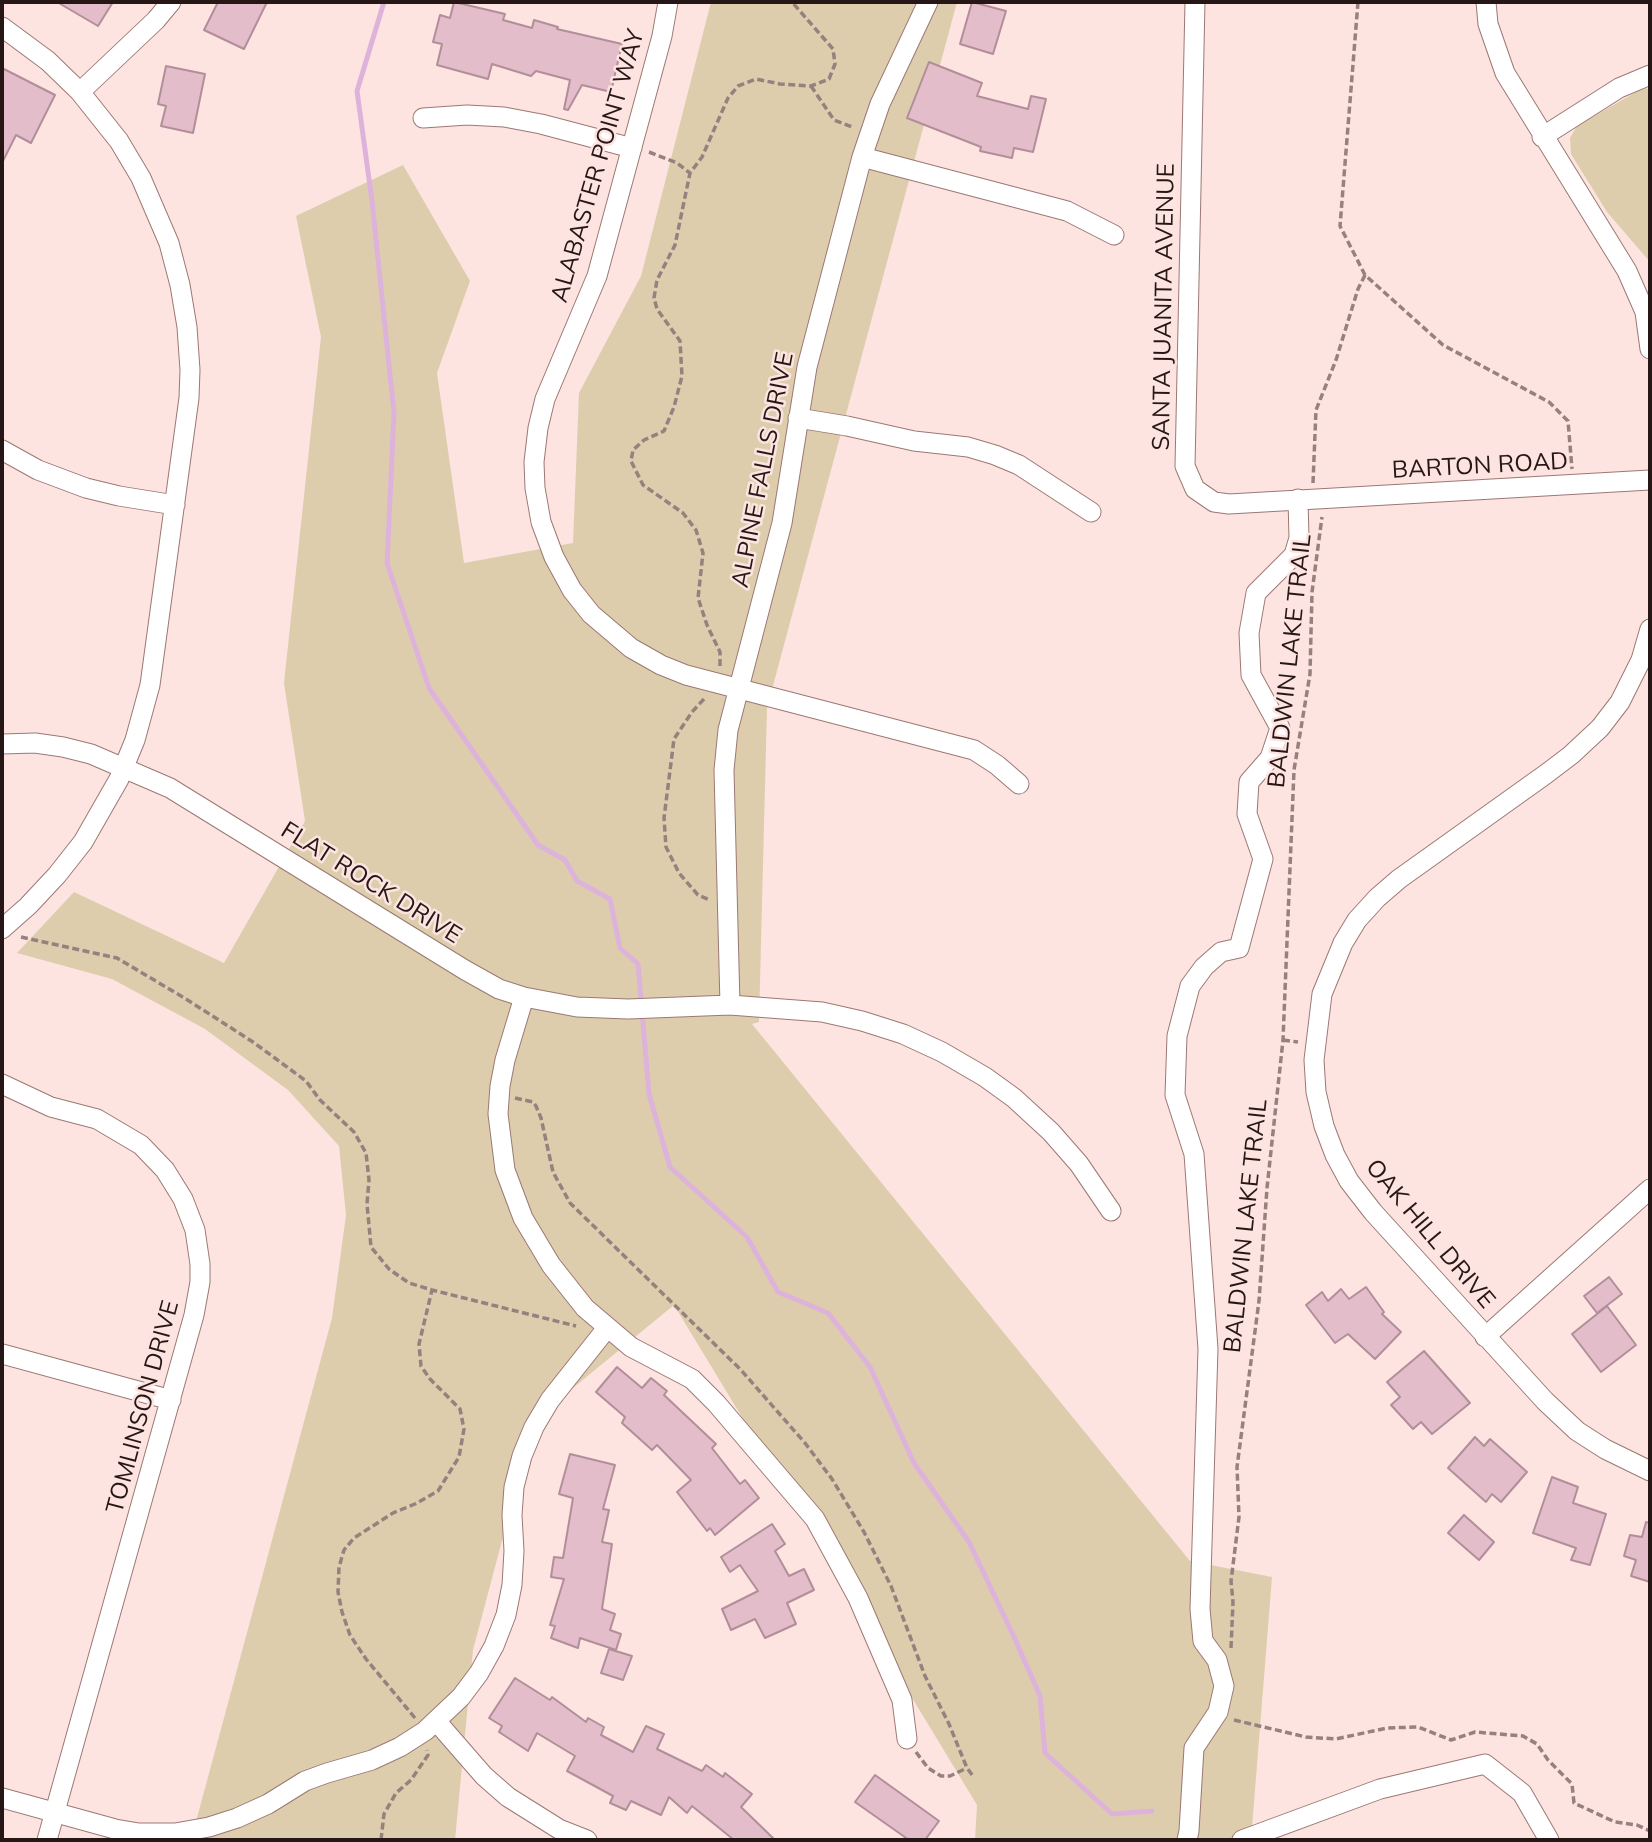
<!DOCTYPE html>
<style>
body{margin:0}
#map{position:relative;width:1652px;height:1842px;overflow:hidden;background:#fde4e1;font-family:Mulish,sans-serif}
canvas{display:block}
.frame{position:absolute;inset:0;border:4px solid #261716;pointer-events:none}
</style>
<div id="map">
<canvas width="1652" height="1842"></canvas>
<div class="frame"></div>
</div>
<script>
const c = document.querySelector('canvas').getContext('2d');
c.lineJoin = 'round';
function fill(path, color) {
  c.fillStyle = color;
  c.fill(path, 'evenodd');
}
function toPath(rows) {
  const path = new Path2D();
  for (const r of rows) {
    path.moveTo(r[0], r[1]);
    for (let i = 2; i < r.length; i += 2) path.lineTo(r[i], r[i + 1]);
  }
  return path;
}
function trace(path, color, width, dash) {
  c.strokeStyle = color;
  c.lineWidth = width;
  c.lineCap = dash ? 'butt' : 'round';
  c.setLineDash(dash || []);
  c.stroke(path);
}
function drawText(font, color, halo, rows, align = 'center') {
  c.font = font + ' Mulish,sans-serif';
  c.lineWidth = 5;
  c.setLineDash([]);
  c.textBaseline = 'middle';
  c.strokeStyle = halo;
  c.fillStyle = color;
  for (const [text, x, y, turn = 0] of rows) {
    c.save();
    c.translate(x, y);
    c.rotate((+turn || 0) * Math.PI / 180);
    c.textAlign = isNaN(turn) ? turn : align;
    if (halo) c.strokeText(text, 0, 0);
    c.fillText(text, 0, 0);
    c.restore();
  }
}
const green = toPath([
 [711,2,957,2,767,708,759,1022,752,1024,1190,1561,1272,1577,1251,1840,975,1840,977,1805,674,1305,534,1420,473,1650,455,1840,191,1840,332,1318,346,1215,339,1146,288,1090,205,1029,112,979,17,953,74,892,224,963,305,821,284,683,321,337,296,216,403,165,470,281,437,373,464,563,573,543,579,393,641,276],
 [1643,88,1650,89,1650,262,1607,212,1571,154,1570,138,1577,126]
]);
const stream = toPath([
 [384,2,357,91,372,201,394,413,387,563,429,688,538,845,565,860,577,881,610,899,620,948,638,964,649,1094,670,1167,747,1237,778,1292,828,1313,870,1367,914,1463,969,1542,1014,1637,1040,1696,1045,1753,1112,1814,1152,1811]
]);
const building = toPath([
 [57,2,113,2,98,26,57,2],
 [218,2,267,2,244,49,204,30,218,2],
 [454,2,505,14,503,20,532,28,534,20,558,27,557,29,622,44,611,92,582,85,568,110,564,109,570,80,536,71,531,76,492,64,488,79,437,65,442,44,433,42,440,15,450,18,454,2],
 [972,2,1006,11,993,54,960,44,972,2],
 [929,62,982,83,977,96,1028,109,1031,96,1046,99,1033,152,1014,148,1012,158,980,151,981,147,907,118,929,62],
 [166,66,205,74,193,133,161,126,166,106,158,104,166,66],
 [2,68,55,95,31,143,16,135,2,163,2,68],
 [1609,1277,1622,1294,1597,1313,1584,1296,1609,1277],
 [1366,1287,1384,1312,1382,1314,1401,1332,1375,1359,1348,1334,1335,1343,1306,1305,1322,1292,1328,1301,1341,1289,1349,1299,1366,1287],
 [1607,1306,1636,1345,1601,1372,1572,1334,1607,1306],
 [1424,1351,1470,1403,1432,1434,1421,1422,1413,1429,1391,1405,1400,1397,1387,1382,1424,1351],
 [617,1367,642,1388,651,1378,667,1391,664,1395,716,1444,712,1448,740,1484,745,1480,759,1498,715,1535,710,1528,707,1531,677,1492,691,1480,657,1445,652,1450,622,1423,625,1417,596,1392,617,1367],
 [1475,1437,1484,1446,1490,1439,1527,1472,1501,1502,1492,1494,1486,1502,1448,1468,1475,1437],
 [570,1454,615,1465,603,1509,609,1510,602,1542,612,1544,602,1609,615,1614,610,1630,621,1634,616,1650,580,1638,578,1648,551,1638,555,1626,550,1625,564,1579,551,1577,554,1557,563,1558,573,1498,559,1494,570,1454],
 [1552,1477,1578,1487,1573,1503,1606,1514,1590,1565,1571,1560,1576,1548,1533,1533,1552,1477],
 [1464,1515,1494,1542,1479,1560,1448,1533,1464,1515],
 [1646,1522,1650,1523,1650,1582,1631,1576,1636,1560,1624,1556,1630,1535,1642,1537,1646,1522],
 [772,1524,785,1544,775,1551,789,1576,804,1569,814,1590,787,1603,796,1624,765,1638,755,1619,731,1630,722,1609,758,1591,740,1565,730,1572,721,1557,772,1524],
 [609,1649,632,1656,623,1680,601,1673,609,1649],
 [515,1678,550,1700,552,1697,586,1722,588,1718,604,1727,601,1735,633,1752,646,1726,664,1734,657,1749,702,1771,706,1765,723,1777,725,1773,752,1794,741,1807,775,1840,734,1840,692,1806,687,1813,669,1797,661,1815,631,1801,626,1810,610,1803,613,1796,567,1771,575,1756,537,1733,528,1751,499,1732,502,1726,489,1718,515,1678],
 [875,1775,939,1821,925,1840,909,1840,855,1802,875,1775]
]);
const path = toPath([
 [1358,2,1340,226,1365,275,1443,345,1549,402,1568,421,1572,469],
 [811,86,834,120,852,127],
 [649,152,677,163,690,173],
 [1313,483,1316,410,1336,360,1358,289,1365,275],
 [720,666,720,652,707,625,698,598,703,553,696,530,683,513,643,485,631,461,633,450,644,440,664,431,674,407,682,376,680,341,657,309,654,298,657,280,675,245,690,173,702,157,728,98,738,86,756,79,780,84,811,86,829,79,835,64,833,49,792,2],
 [704,699,692,712,674,739,664,818,666,847,679,873,698,895,710,900],
 [21,937,117,958,186,999,253,1042,306,1081,320,1100,354,1132,366,1153,369,1180,367,1204,371,1247,389,1269,409,1283,432,1290,576,1326],
 [1283,1040,1298,1042],
 [515,1098,533,1102,536,1106,541,1118,553,1172,570,1203,741,1370,805,1443,832,1479,864,1532,891,1586,925,1676,949,1724,967,1768,973,1776],
 [1231,1648,1233,1602,1231,1581,1239,1517,1237,1467,1259,1301,1267,1188,1283,1040,1294,770,1310,674,1312,592,1322,517],
 [415,1718,366,1659,350,1635,342,1612,338,1592,339,1567,344,1550,354,1538,393,1513,415,1504,438,1491,459,1457,464,1429,460,1409,430,1379,421,1366,419,1344,432,1290],
 [1234,1720,1306,1737,1336,1739,1387,1728,1418,1727,1451,1740,1475,1732,1523,1736,1537,1744,1548,1760,1572,1784,1574,1803,1615,1822,1637,1825,1650,1831],
 [916,1752,928,1768,941,1776,950,1776,967,1768],
 [381,1840,384,1814,396,1793,411,1780,428,1755,427,1750]
]);
const minor = toPath([
 [668,2,662,36,597,276,545,399,538,428,534,462,535,488,541,522,554,557,572,590,591,614,631,648,661,665,686,675,974,750,997,765,1019,784],
 [1195,2,1185,466,1195,489,1214,502,1229,504,1650,480],
 [1486,2,1488,24,1505,73,1627,271,1645,312,1650,349],
 [2,27,48,61,80,92,119,141,141,178,169,243,180,285,187,327,190,370,189,398,150,685,135,740,119,779,83,842,57,875,28,906,2,929],
 [80,92,156,20,171,2],
 [423,118,467,115,504,117,541,124,632,148],
 [1542,137,1619,88,1650,75],
 [862,157,1067,211,1114,235],
 [798,418,847,426,914,441,968,447,995,455,1019,465,1091,512],
 [2,450,38,470,86,488,119,496,175,505],
 [1650,629,1641,660,1620,702,1600,728,1571,755,1546,774,1399,879,1377,898,1357,920,1343,943,1322,994,1314,1060,1316,1092,1324,1126,1335,1155,1349,1181,1373,1212,1545,1401,1577,1431,1605,1449,1650,1471],
 [2,744,35,743,63,747,91,754,170,788,465,970,499,989,524,997,577,1007,628,1009,730,1005,822,1012,862,1021,903,1034,942,1052,985,1077,1014,1098,1051,1132,1079,1164,1111,1211],
 [524,997,505,1060,500,1086,498,1114,505,1170,523,1218,551,1265,585,1308,631,1347,692,1379,716,1403,815,1519,858,1598,902,1700,907,1739],
 [730,1005,724,770,728,730,782,523,807,367,862,157,880,104,928,2],
 [2,1084,51,1107,97,1119,141,1145,165,1170,183,1199,195,1230,200,1264,200,1282,194,1315,47,1840],
 [1485,1337,1650,1189],
 [2,1354,171,1400],
 [437,1722,484,1776,508,1797,559,1829,587,1840],
 [2,1798,115,1829,139,1833,175,1833,209,1827,237,1818,268,1804,305,1781,327,1773,372,1760,400,1747,425,1731,461,1697,479,1673,494,1646,506,1615,512,1585,514,1551,512,1515,514,1487,522,1456,534,1427,550,1400,607,1328],
 [1187,1840,1189,1831,1194,1748,1218,1712,1224,1686,1217,1660,1203,1641,1200,1609,1208,1349,1194,1154,1175,1095,1177,1036,1190,986,1204,967,1221,952,1239,948,1263,859,1247,814,1249,782,1270,758,1280,728,1251,675,1249,633,1256,593,1294,555,1299,538,1298,499],
 [1242,1840,1380,1789,1485,1764,1522,1793,1549,1840]
]);
const streetNames = [
 ["ALABASTER POINT WAY",598,166,-74],
 ["SANTA JUANITA AVENUE",1164,307,-89],
 ["BARTON ROAD",1480,466,-3],
 ["ALPINE FALLS DRIVE",763,470,-79],
 ["BALDWIN LAKE TRAIL",1290,661,-84],
 ["FLAT ROCK DRIVE",371,883,32],
 ["BALDWIN LAKE TRAIL",1246,1226,-84],
 ["OAK HILL DRIVE",1430,1234,50],
 ["TOMLINSON DRIVE",143,1407,-75]
];
fill(green, '#ddcdad');
trace(stream, '#ddb3db', 5);
fill(building, '#e3bdc9');
trace(building, '#b28e9a', 2);
trace(minor, '#9c7873', 21);
trace(path, '#96817f', 3.5, [7, 3.5]);
trace(minor, '#fff', 19);
drawText('24px', '#261716', '#fde4e1', streetNames);
</script>
